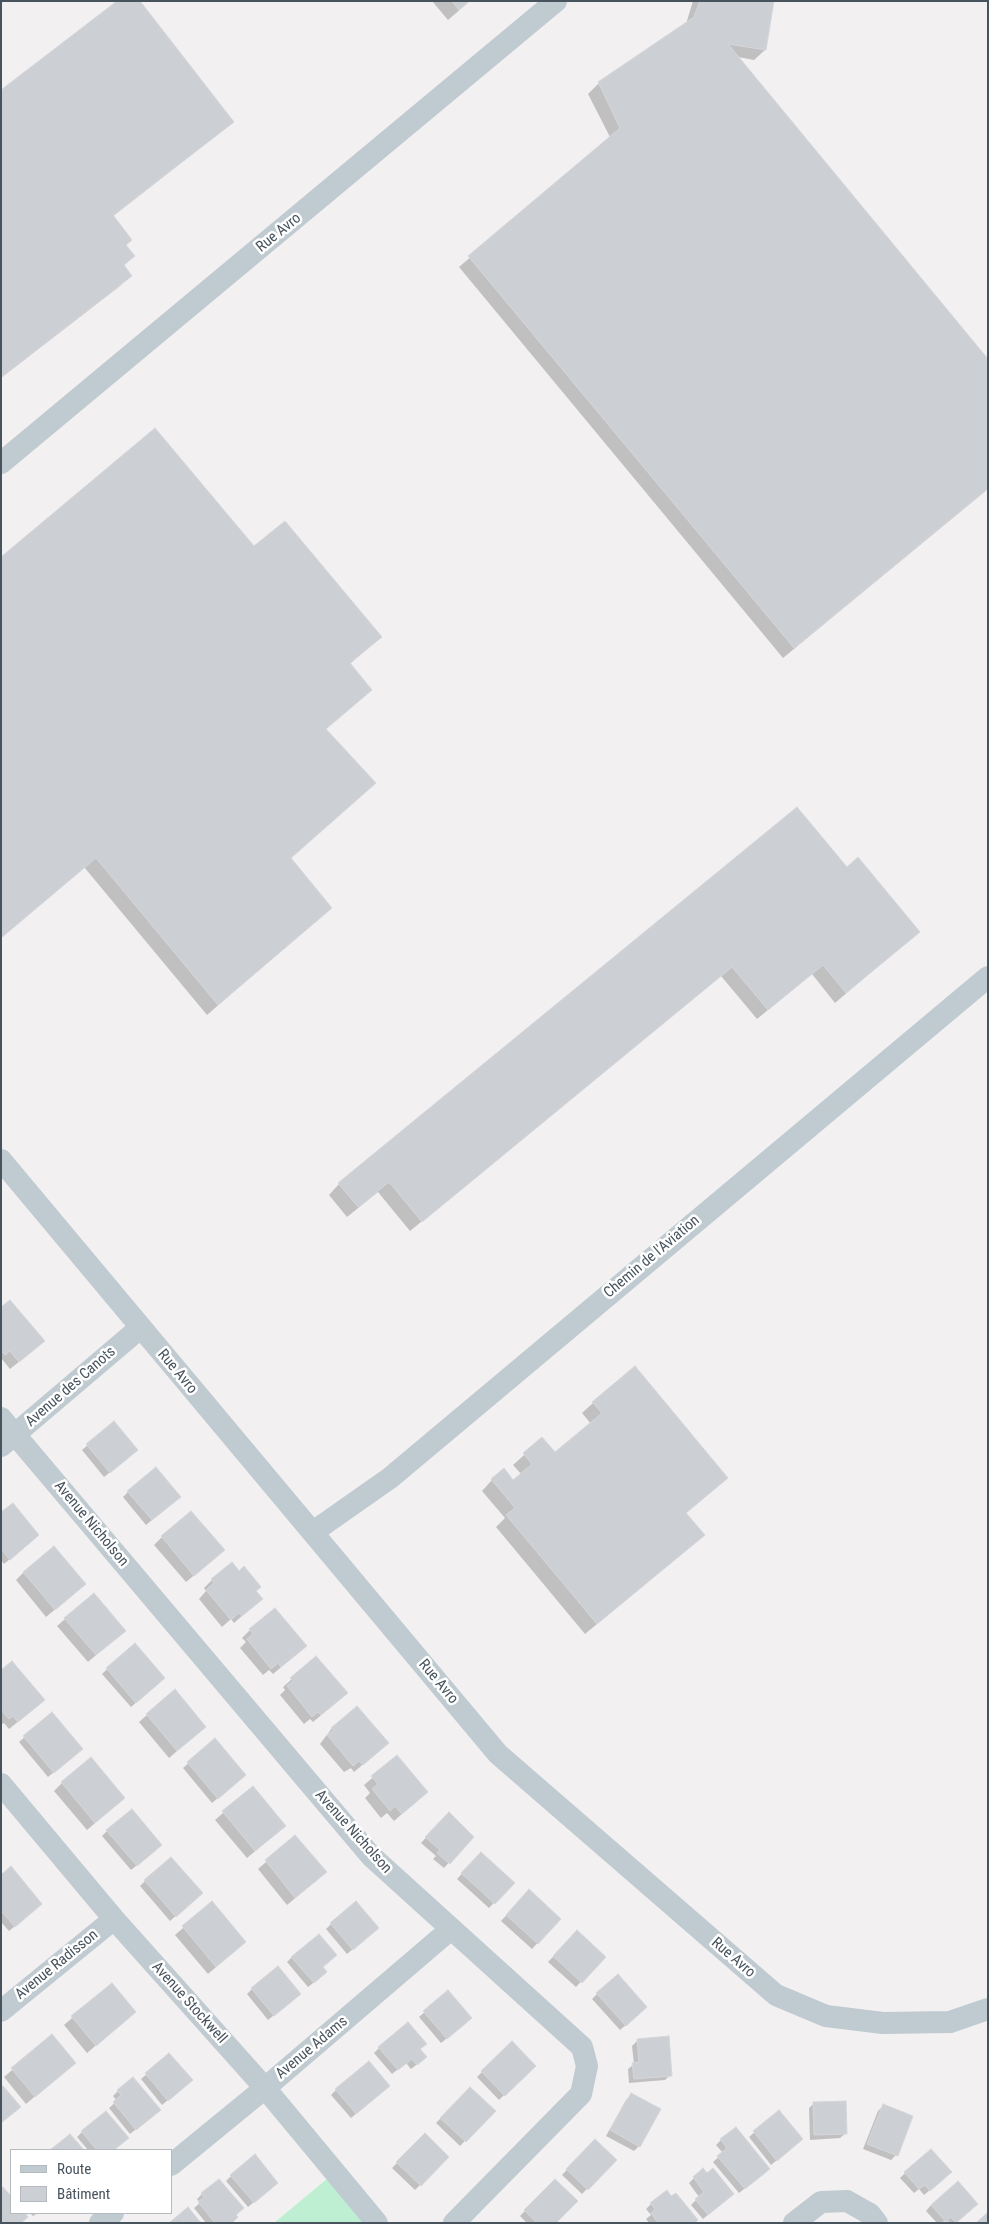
<!DOCTYPE html>
<meta charset="utf-8">
<style>
body{margin:0}
#map{position:relative;width:989px;height:2224px;overflow:hidden;background:#f2f0f0;font-family:"Roboto Condensed",sans-serif}
canvas{display:block}
.frame{position:absolute;inset:0;border:2px solid #47535d;pointer-events:none}
.legend{position:absolute;left:10px;top:2149px;width:162px;height:65px;box-sizing:border-box;background:#fff;border:1px solid #b5babe;margin:0;padding:6px 9px;list-style:none;font-size:15px;color:#47535d}
.legend li{display:flex;align-items:center;gap:10px;height:25px}
.legend b{width:25px;border:1px solid #b5babe}
</style>
<div id="map">
<canvas width="989" height="2224"></canvas>
<div class="frame"></div>
<ul class="legend">
<li><b style="height:6px;background:#c0cad1"></b>Route</li>
<li><b style="height:14px;background:#cccfd4"></b>Bâtiment</li>
</ul>
</div>
<script>
const c = document.querySelector('canvas').getContext('2d');
c.lineJoin = 'round';
function fill(path, color) {
  c.fillStyle = color;
  c.fill(path, 'evenodd');
}
function toPath(rows) {
  const path = new Path2D();
  for (const r of rows) {
    path.moveTo(r[0], r[1]);
    for (let i = 2; i < r.length; i += 2) path.lineTo(r[i], r[i + 1]);
  }
  return path;
}
function trace(path, color, width, dash) {
  c.strokeStyle = color;
  c.lineWidth = width;
  c.lineCap = dash ? 'butt' : 'round';
  c.setLineDash(dash || []);
  c.stroke(path);
}
function drawText(font, color, halo, rows, align = 'center') {
  c.font = font + ' "Roboto Condensed",sans-serif';
  c.lineWidth = 5;
  c.setLineDash([]);
  c.textBaseline = 'middle';
  c.strokeStyle = halo;
  c.fillStyle = color;
  for (const [text, x, y, turn = 0] of rows) {
    c.save();
    c.translate(x, y);
    c.rotate((+turn || 0) * Math.PI / 180);
    c.textAlign = isNaN(turn) ? turn : align;
    if (halo) c.strokeText(text, 0, 0);
    c.fillText(text, 0, 0);
    c.restore();
  }
}
const green = toPath([
 [334,2173,377,2223,274,2223]
]);
const shadow = toPath([
 [432,1,470,1,448,20],
 [693,1,773,1,765,50,754,60,738,57,988,361,988,489,783,658,459,267,610,137,588,94,599,83,686,24],
 [1,92,232,122,221,132,112,217,125,246,133,256,123,266,130,275,120,286,1,378],
 [253,548,380,637,350,664,325,729,290,858,330,908,207,1015,84,867,1,938,1,558],
 [847,869,918,932,835,1003,812,974,757,1019,721,976,410,1231,378,1192,347,1217,329,1195,339,1184],
 [1,1309,35,1349,10,1369,1,1358],
 [593,1403,727,1478,685,1514,692,1545,585,1634,496,1527,505,1518,482,1491,492,1480,513,1481,522,1475,513,1465,542,1439,555,1454,591,1424,582,1413],
 [114,1423,131,1455,104,1477,82,1450],
 [128,1492,174,1502,146,1525,123,1497],
 [1,1514,33,1540,4,1564,1,1560],
 [162,1537,215,1558,186,1582,154,1545],
 [23,1573,76,1592,46,1617,16,1580],
 [212,1580,255,1592,261,1599,234,1623,231,1619,222,1627,199,1599,206,1591,204,1588],
 [65,1619,116,1638,88,1662,57,1626],
 [250,1630,297,1654,273,1674,269,1670,263,1675,240,1648,246,1642,242,1638],
 [316,1658,338,1701,313,1722,310,1719,304,1724,280,1695,285,1690,283,1687],
 [107,1669,159,1683,131,1707,102,1674],
 [1,1671,35,1708,9,1729,4,1723,1,1725],
 [51,1714,76,1754,48,1777,19,1742],
 [147,1715,205,1727,169,1758,139,1722],
 [332,1728,379,1751,354,1772,351,1768,344,1772,320,1744],
 [215,1740,239,1780,212,1803,183,1768],
 [397,1757,427,1792,394,1821,387,1813,381,1818,365,1798,370,1793,364,1785],
 [62,1783,115,1806,87,1830,54,1791],
 [252,1788,285,1826,247,1858,215,1820],
 [444,1818,472,1837,444,1868,433,1859,436,1856,421,1843],
 [107,1831,156,1850,131,1870,102,1836],
 [295,1837,317,1880,287,1905,258,1869],
 [481,1853,513,1883,489,1908,457,1879],
 [1,1876,36,1909,9,1931,1,1922],
 [145,1881,196,1898,170,1921,140,1886],
 [529,1891,560,1919,532,1949,501,1921],
 [212,1903,245,1942,208,1974,175,1935],
 [331,1924,372,1933,347,1954,326,1929],
 [577,1932,604,1957,576,1987,548,1962],
 [292,1957,322,1967,321,1977,308,1987,287,1962],
 [111,1984,135,2012,87,2053,64,2025],
 [252,1989,295,1998,268,2020,247,1994],
 [448,1992,466,2023,441,2043,419,2017],
 [597,1994,641,2012,620,2030,592,1999],
 [52,2036,66,2070,26,2104,4,2077],
 [638,2040,670,2075,665,2080,629,2083,628,2069,634,2064,632,2046],
 [512,2042,534,2066,499,2100,477,2077],
 [379,2048,419,2049,420,2062,411,2069,406,2063,392,2074,374,2053],
 [169,2055,186,2085,162,2105,141,2079],
 [470,2088,494,2111,460,2146,436,2123],
 [336,2090,383,2091,351,2118,331,2095],
 [118,2091,154,2115,130,2134,109,2108,117,2101,113,2096],
 [631,2095,639,2146,634,2151,606,2136,626,2100],
 [814,2103,846,2133,840,2138,810,2140,809,2108],
 [883,2106,896,2155,891,2160,863,2149,878,2111],
 [779,2111,796,2144,771,2165,749,2137],
 [82,2132,122,2143,113,2150,88,2150,77,2137],
 [425,2135,448,2157,415,2190,392,2168],
 [595,2140,615,2160,582,2194,562,2175],
 [721,2140,763,2174,739,2193,713,2162,723,2153,716,2145],
 [905,2173,945,2177,924,2195,919,2189,914,2193,900,2178],
 [231,2176,272,2187,248,2207,226,2181],
 [694,2178,727,2199,703,2219,691,2205,699,2197,689,2183],
 [555,2180,555,2223,527,2223,520,2216],
 [202,2194,234,2215,231,2223,206,2223,194,2208,200,2203,197,2199],
 [651,2204,694,2223,649,2223,646,2219,651,2215,646,2209],
 [931,2205,971,2209,955,2223,946,2221,937,2223,926,2211],
 [30,2213,38,2213,33,2216]
]);
const building = toPath([
 [117,1,140,1,234,122,113,215,132,240,126,245,135,256,124,265,132,276,1,377,1,90,117,1],
 [452,1,469,1,459,10,452,1],
 [700,1,774,1,766,50,728,44,988,359,988,488,794,648,468,256,620,128,598,82,694,17,700,1],
 [155,428,254,546,285,521,382,637,350,663,372,690,326,729,376,783,291,858,332,908,218,1005,96,858,1,938,1,557,155,428],
 [797,807,847,867,858,857,920,932,846,993,823,965,768,1010,732,967,422,1222,389,1182,358,1207,338,1183,797,807],
 [10,1300,45,1341,19,1362,10,1351,5,1355,1,1351,1,1307,10,1300],
 [635,1366,728,1478,686,1513,705,1535,597,1624,506,1515,515,1508,491,1479,504,1468,513,1480,532,1464,523,1453,542,1437,555,1452,602,1413,592,1402,635,1366],
 [114,1421,138,1450,110,1473,86,1444,114,1421],
 [156,1467,181,1497,152,1520,127,1491,156,1467],
 [13,1503,39,1535,10,1560,1,1549,1,1512,13,1503],
 [191,1511,225,1550,194,1576,161,1536,191,1511],
 [54,1546,86,1584,55,1610,23,1572,54,1546],
 [232,1562,239,1571,244,1566,261,1587,256,1591,263,1599,242,1616,239,1613,231,1620,206,1590,214,1583,211,1579,232,1562],
 [94,1593,126,1631,96,1655,64,1618,94,1593],
 [275,1608,307,1646,281,1667,278,1663,271,1669,247,1639,253,1634,249,1629,275,1608],
 [135,1643,165,1678,136,1703,106,1668,135,1643],
 [316,1656,348,1693,321,1715,318,1712,312,1717,287,1686,293,1681,290,1678,316,1656],
 [12,1661,45,1700,18,1722,13,1716,9,1719,1,1710,1,1670,12,1661],
 [175,1689,206,1727,177,1751,146,1714,175,1689],
 [357,1706,389,1743,363,1765,359,1761,353,1766,327,1735,334,1730,331,1728,357,1706],
 [52,1712,83,1749,54,1773,23,1736,52,1712],
 [215,1738,246,1775,218,1799,187,1762,215,1738],
 [397,1755,428,1792,402,1814,395,1806,390,1811,372,1789,378,1784,371,1776,397,1755],
 [91,1757,125,1798,95,1823,61,1782,91,1757],
 [253,1786,286,1826,255,1851,222,1811,253,1786],
 [132,1809,162,1845,137,1866,106,1830,132,1809],
 [449,1812,474,1837,450,1864,437,1853,440,1850,425,1837,449,1812],
 [295,1835,327,1872,295,1898,265,1860,295,1835],
 [481,1852,515,1883,495,1904,461,1873,481,1852],
 [171,1857,203,1893,176,1917,144,1880,171,1857],
 [11,1866,42,1904,15,1927,1,1911,1,1875,11,1866],
 [529,1889,561,1919,538,1944,506,1915,529,1889],
 [212,1901,246,1942,216,1967,182,1926,212,1901],
 [356,1901,379,1928,353,1950,330,1923,356,1901],
 [577,1930,606,1957,582,1983,553,1956,577,1930],
 [319,1934,337,1955,323,1967,327,1972,314,1983,291,1957,319,1934],
 [278,1966,301,1994,274,2016,251,1988,278,1966],
 [618,1974,647,2007,626,2026,596,1993,618,1974],
 [112,1983,136,2012,96,2046,71,2016,112,1983],
 [448,1990,472,2018,447,2039,423,2011,448,1990],
 [408,2022,427,2044,420,2049,427,2057,417,2065,412,2059,398,2070,378,2047,408,2022],
 [52,2034,76,2063,35,2097,11,2068,52,2034],
 [669,2036,672,2076,634,2079,632,2063,639,2062,637,2039,669,2036],
 [512,2041,536,2066,505,2096,481,2071,512,2041],
 [169,2053,193,2080,168,2101,145,2073,169,2053],
 [369,2061,390,2086,356,2114,335,2089,369,2061],
 [133,2077,161,2110,136,2130,113,2102,121,2095,117,2090,133,2077],
 [3,2086,21,2107,1,2123,1,2088,3,2086],
 [470,2087,496,2111,466,2142,440,2118,470,2087],
 [631,2093,661,2109,640,2147,610,2130,631,2093],
 [846,2101,847,2134,814,2135,813,2102,846,2101],
 [883,2104,913,2116,898,2156,867,2144,883,2104],
 [779,2110,803,2139,777,2161,753,2131,779,2110],
 [106,2111,129,2138,114,2150,97,2150,81,2131,106,2111],
 [736,2127,770,2169,745,2189,717,2156,727,2148,720,2139,736,2127],
 [425,2133,449,2157,421,2186,396,2162,425,2133],
 [70,2134,84,2150,50,2150,70,2134],
 [595,2139,617,2160,588,2190,566,2169,595,2139],
 [931,2149,952,2172,930,2191,925,2185,919,2189,904,2172,931,2149],
 [255,2154,278,2183,254,2203,230,2175,255,2154],
 [703,2168,707,2173,713,2168,734,2194,708,2215,695,2199,704,2192,693,2177,703,2168],
 [219,2179,244,2208,236,2215,238,2217,232,2223,215,2223,198,2202,204,2197,201,2193,219,2179],
 [555,2179,578,2201,556,2223,537,2223,524,2210,555,2179],
 [958,2181,978,2204,956,2223,951,2217,946,2222,931,2205,958,2181],
 [3,2187,11,2196,11,2213,25,2213,28,2217,21,2223,1,2223,1,2189,3,2187],
 [667,2190,671,2196,676,2193,698,2220,695,2223,658,2223,651,2213,655,2209,650,2203,667,2190],
 [188,2207,201,2223,169,2223,188,2207],
 [988,2212,988,2223,976,2223,988,2212]
]);
const minor = toPath([
 [1,463,556,1],
 [1,1160,498,1754,776,1995,826,2016,883,2023,950,2022,988,2009],
 [1,1418,371,1856,582,2047,587,2066,581,2094,454,2223],
 [1,1446,140,1328],
 [313,1532,390,1478,988,977],
 [1,1784,114,1919,265,2088,377,2223],
 [1,2011,114,1919],
 [171,2165,265,2088,451,1929],
 [100,2223,113,2213],
 [794,2223,821,2202,847,2201,870,2214,877,2223]
]);
const streetNames = [
 ["Rue Avro",279,233,-39],
 ["Chemin de l'Aviation",652,1257,-40],
 ["Rue Avro",177,1372,50],
 ["Avenue des Canots",71,1387,-41],
 ["Avenue Nicholson",91,1524,50],
 ["Rue Avro",438,1682,50],
 ["Avenue Nicholson",353,1832,48],
 ["Rue Avro",733,1958,41],
 ["Avenue Radisson",57,1965,-39],
 ["Avenue Stockwell",189,2003,48],
 ["Avenue Adams",312,2048,-40]
];
fill(green, '#beefd2');
fill(shadow, '#0003');
fill(building, '#cccfd4');
trace(building, '#d4d6db', 1);
trace(minor, '#c0cad1', 22);
drawText('15px', '#47535d', '#fff', streetNames);
</script>
